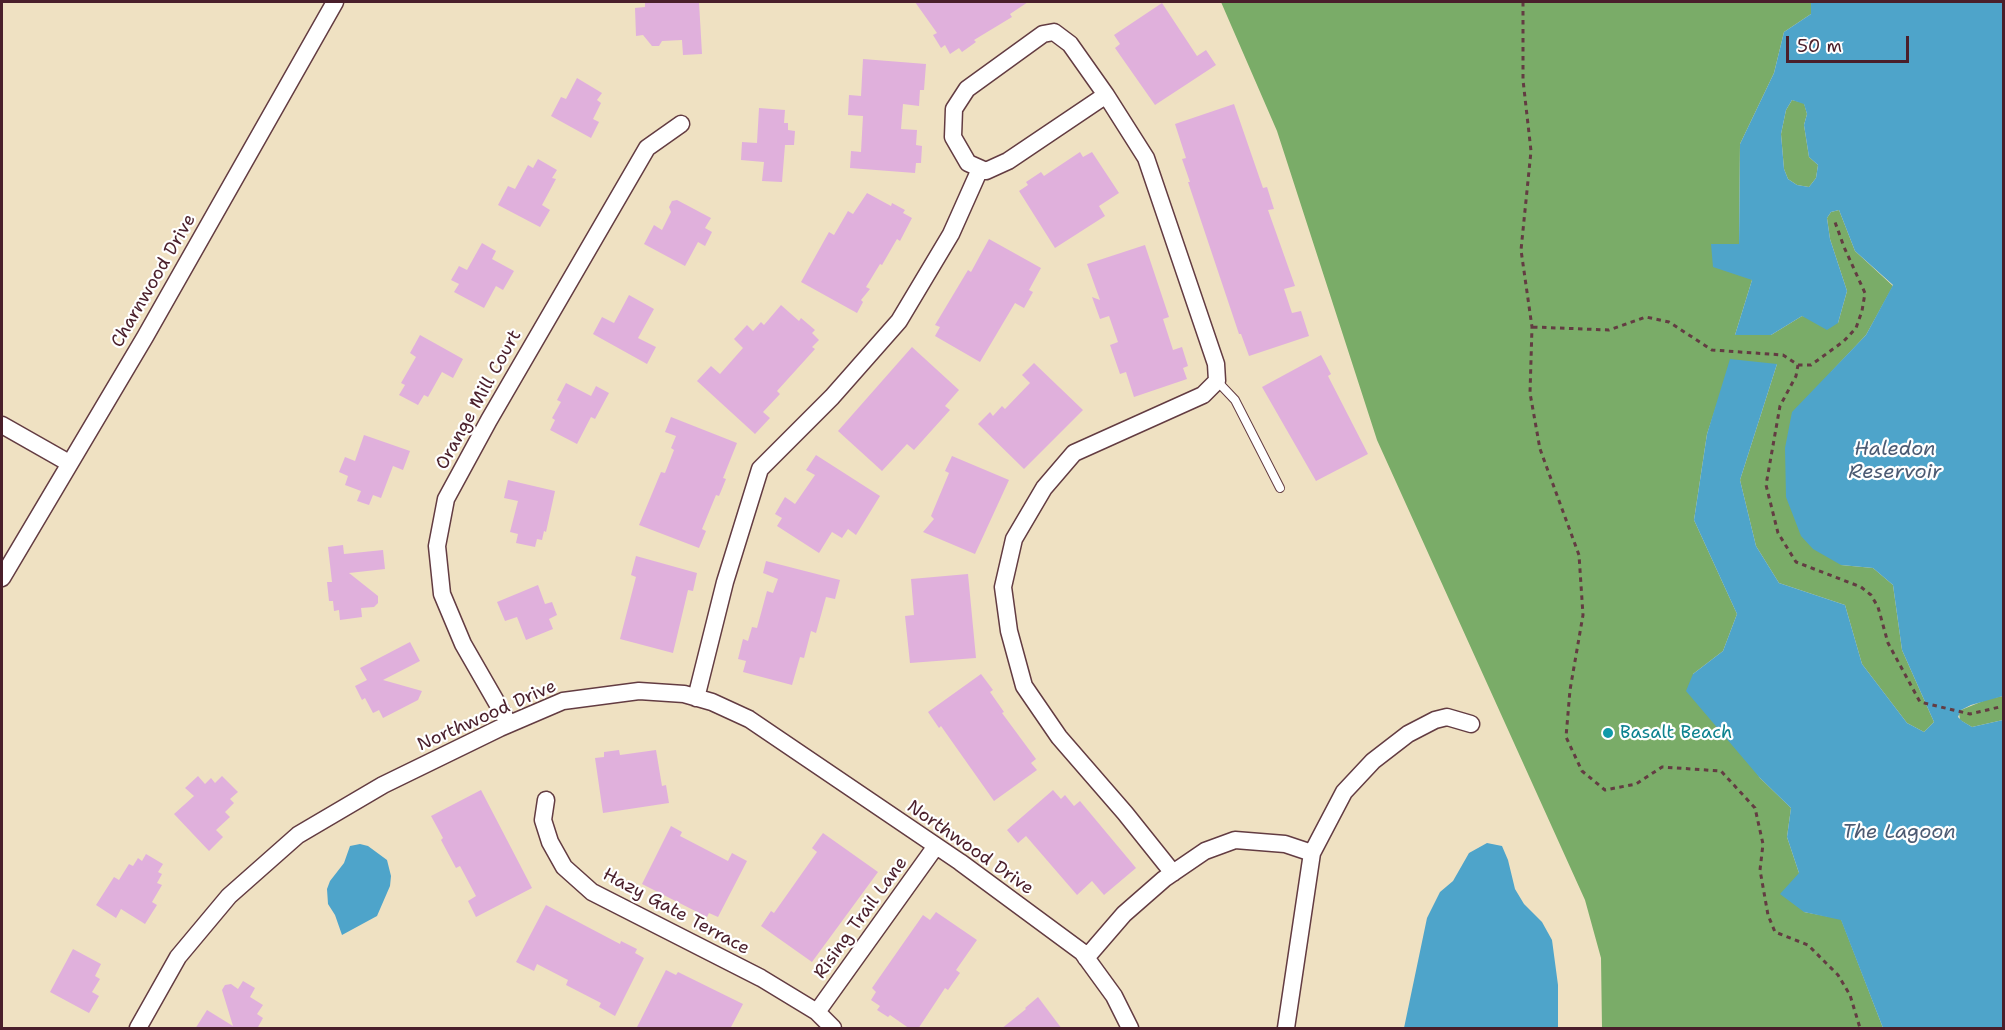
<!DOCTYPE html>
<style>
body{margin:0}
#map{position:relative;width:2005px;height:1030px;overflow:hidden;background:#efe1c2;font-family:"Shantell Sans",sans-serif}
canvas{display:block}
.frame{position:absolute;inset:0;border:3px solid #4a1f2b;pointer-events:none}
.scale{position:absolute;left:1786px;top:36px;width:123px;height:27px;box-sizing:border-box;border:3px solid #4a1f2b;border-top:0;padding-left:8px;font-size:18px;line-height:21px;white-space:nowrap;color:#4a1f2b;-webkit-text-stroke:4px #fff;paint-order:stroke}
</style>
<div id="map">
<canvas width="2005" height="1030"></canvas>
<div class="frame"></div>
<div class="scale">50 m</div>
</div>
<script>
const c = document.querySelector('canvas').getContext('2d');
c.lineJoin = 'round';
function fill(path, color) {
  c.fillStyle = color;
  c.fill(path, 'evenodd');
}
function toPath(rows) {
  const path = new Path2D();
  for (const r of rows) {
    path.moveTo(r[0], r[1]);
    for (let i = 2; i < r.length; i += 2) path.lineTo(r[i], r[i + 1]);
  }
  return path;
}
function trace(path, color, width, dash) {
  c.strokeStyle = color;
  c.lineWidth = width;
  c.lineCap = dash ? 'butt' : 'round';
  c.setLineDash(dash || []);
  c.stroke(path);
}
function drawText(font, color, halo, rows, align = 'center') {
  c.font = font + ' "Shantell Sans",sans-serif';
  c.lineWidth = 4.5;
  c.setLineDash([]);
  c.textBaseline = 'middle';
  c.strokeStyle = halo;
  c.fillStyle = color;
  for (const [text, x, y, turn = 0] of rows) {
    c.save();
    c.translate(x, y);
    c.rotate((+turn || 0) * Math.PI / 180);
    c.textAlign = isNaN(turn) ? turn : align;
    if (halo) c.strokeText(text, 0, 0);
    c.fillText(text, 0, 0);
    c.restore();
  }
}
const forest = toPath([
 [1221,2,1811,2,1811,14,1784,32,1774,73,1740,144,1739,244,1752,280,1735,335,1771,335,1802,316,1838,323,1847,291,1830,239,1827,218,1831,212,1839,210,1855,251,1893,286,1866,335,1831,372,1841,565,1873,568,1893,585,1902,650,1934,722,1924,732,1907,723,1862,664,1845,605,1779,583,1756,546,1740,480,1777,364,1716,407,1707,434,1694,520,1737,614,1723,651,1693,674,1760,778,1791,808,1787,837,1799,873,1804,912,1841,919,1883,1028,1602,1028,1601,958,1585,900,1377,440,1277,131],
 [1792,100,1804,103,1807,114,1804,125,1809,157,1818,165,1816,178,1809,187,1797,185,1788,179,1784,169,1781,134,1786,110],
 [2003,696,2003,720,1972,727,1960,720,1959,713,1961,710,1988,699]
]);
const water = toPath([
 [1811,2,2003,2,2003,696,1971,705,1961,710,1958,717,1962,721,1972,727,2003,720,2003,1028,1883,1028,1841,920,1804,912,1780,894,1799,873,1787,837,1791,808,1760,778,1686,691,1693,674,1723,651,1737,614,1694,520,1707,434,1730,359,1777,364,1740,480,1756,546,1779,583,1845,605,1862,664,1907,723,1924,732,1934,722,1902,650,1893,585,1873,568,1841,565,1813,549,1801,536,1786,497,1785,448,1792,412,1866,335,1893,285,1855,251,1839,210,1831,212,1827,218,1830,239,1847,291,1838,323,1827,330,1802,316,1771,335,1735,335,1752,280,1713,267,1711,244,1739,244,1740,144,1774,73,1784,32,1811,14],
 [1792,100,1804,104,1807,114,1804,125,1809,157,1818,165,1816,178,1809,187,1797,185,1788,179,1784,169,1781,134,1786,110],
 [1487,843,1502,846,1508,860,1515,889,1524,904,1542,922,1552,940,1558,985,1558,1028,1404,1028,1427,918,1440,892,1453,881,1469,853],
 [360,844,368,846,387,860,391,876,390,886,377,916,342,935,335,915,328,904,327,889,330,881,344,863,350,846]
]);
const building = toPath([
 [645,2,699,2,702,54,683,55,682,40,662,41,659,46,652,46,643,35,636,36,635,8,645,7],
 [915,2,1028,2,1010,14,1012,17,974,40,976,42,962,52,959,48,950,54,945,45,941,48,933,35,937,33],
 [1162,3,1197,56,1206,50,1216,65,1155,105,1115,48,1120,44,1114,35],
 [863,59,926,64,924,90,920,90,919,106,903,104,901,129,917,130,916,145,922,146,921,163,916,163,915,173,850,168,851,151,861,152,863,116,848,115,849,95,861,96],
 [577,78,602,93,597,100,601,103,593,119,599,122,591,138,551,116,561,97,566,99],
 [1234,104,1263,188,1267,187,1274,209,1268,210,1295,286,1284,289,1292,313,1301,311,1309,336,1249,356,1241,334,1239,334,1188,182,1190,182,1182,159,1186,158,1175,124],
 [759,108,785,110,784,123,788,123,788,130,795,131,794,145,785,145,782,182,762,181,764,162,741,160,742,142,757,143],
 [1080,152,1083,157,1092,152,1119,193,1099,206,1105,216,1055,248,1019,191,1028,185,1026,182,1041,172,1044,176],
 [538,159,557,170,552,178,556,179,542,205,550,210,540,227,498,205,508,186,515,189,528,165,533,168],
 [867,193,891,206,892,203,905,210,903,213,912,218,900,241,897,239,882,265,880,264,866,287,870,289,861,300,863,302,857,313,801,282,829,232,834,235,848,211,853,214],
 [677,200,711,218,705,228,712,232,705,246,698,242,685,266,644,244,654,225,662,230,671,212,669,207,672,201],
 [989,239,1041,268,1029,290,1033,292,1024,308,1015,303,980,362,935,336,940,327,935,325,968,270,971,272],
 [482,243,496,251,492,259,514,271,503,290,496,286,484,308,454,292,459,284,451,280,459,266,467,270],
 [1145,245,1169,317,1163,319,1173,350,1182,347,1188,366,1183,368,1187,379,1134,397,1126,372,1120,374,1110,345,1118,342,1109,316,1100,319,1092,297,1100,300,1087,264],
 [629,295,654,309,638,338,656,347,647,364,593,334,602,317,614,323],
 [781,305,799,321,801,318,815,330,812,333,819,340,812,347,815,349,777,391,780,394,763,412,770,418,755,434,697,381,711,366,720,374,743,348,734,339,747,325,753,331,761,322,764,325],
 [420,335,463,359,453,378,442,372,428,397,424,395,418,405,399,395,405,385,401,383,416,357,410,353],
 [912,347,959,390,945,406,950,410,914,450,907,444,882,471,838,431],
 [1321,355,1331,374,1328,376,1368,454,1316,481,1262,387],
 [1034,363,1083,410,1024,469,978,424,990,412,993,416,1002,406,1005,409,1030,383,1022,375],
 [566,383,591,396,596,386,609,393,595,419,591,417,577,444,550,430,555,420,552,418,561,402,557,400],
 [671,417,737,443,723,478,726,479,719,496,716,495,702,529,706,531,699,548,639,525,661,472,665,473,674,450,671,448,676,436,665,432],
 [364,435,410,451,403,470,393,466,381,498,373,495,369,505,357,501,361,491,345,485,348,476,339,472,345,457,355,461],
 [816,455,880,496,856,535,848,529,842,538,832,532,819,553,777,526,782,518,775,514,785,497,795,504,815,475,806,470],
 [952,456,1009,480,975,554,923,532,934,519,931,516,949,473,945,471],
 [508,480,555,491,546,532,544,531,542,540,537,539,535,547,516,543,518,534,510,532,518,501,504,498],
 [343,545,344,554,383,550,385,569,349,573,378,596,378,603,374,607,361,608,362,617,340,620,339,610,334,611,333,601,329,601,327,582,332,582,328,547],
 [636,556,697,573,693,591,688,590,673,653,620,639,636,577,631,575],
 [766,561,840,580,835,599,826,597,816,633,811,631,804,658,800,657,792,685,743,672,746,661,738,659,743,639,748,641,752,627,757,628,767,591,773,593,778,579,763,573],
 [968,574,976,658,910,663,905,616,914,615,911,579],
 [538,585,545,604,552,602,557,615,549,619,553,629,526,640,517,617,505,621,497,602],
 [410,642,420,661,383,680,422,691,418,700,383,718,379,710,373,713,365,698,362,700,355,686,367,680,360,668],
 [981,674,993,690,990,692,1004,712,1002,713,1036,759,1031,763,1037,770,994,801,941,726,939,728,928,712],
 [619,750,620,755,656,750,662,786,666,785,669,803,603,813,595,758,604,757,604,752],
 [198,776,205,784,211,778,215,783,222,776,238,792,230,799,234,803,225,812,230,817,216,830,223,837,209,851,174,814,194,796,185,788],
 [481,790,532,888,476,917,468,901,476,896,460,866,456,868,441,840,443,838,431,816],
 [1053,790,1061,799,1065,795,1074,806,1080,801,1136,868,1104,895,1092,881,1077,895,1026,836,1018,843,1007,830],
 [671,826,682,832,680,836,728,861,732,853,747,861,718,917,709,913,707,917,642,884],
 [823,833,878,872,812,962,761,926,771,911,774,913,817,852,812,848],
 [146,854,163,864,158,872,162,874,157,883,162,885,152,902,157,905,145,924,121,909,116,918,96,905,114,877,119,880,129,864,133,866,138,858,142,861],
 [546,905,620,944,621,941,637,949,635,953,644,958,615,1016,599,1007,601,1003,566,985,568,980,537,964,534,971,516,962],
 [936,912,977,940,956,970,960,973,948,990,945,988,918,1029,910,1029,890,1015,888,1017,877,1010,880,1006,871,1000,876,992,872,988,923,915,930,920],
 [73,949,101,964,95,976,100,979,92,992,99,996,89,1013,50,992],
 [666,970,676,975,678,972,743,1004,730,1029,636,1029],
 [243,981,255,988,250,997,263,1005,257,1014,263,1018,257,1029,195,1029,207,1010,233,1026,222,990,225,985,231,984,238,989],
 [1038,997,1062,1029,1001,1029,1026,1009,1025,1008]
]);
const path = toPath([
 [1523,2,1523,80,1531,151,1521,250,1532,327,1530,393,1540,449,1579,555,1583,615,1570,690,1566,737,1582,771,1605,790,1636,784,1662,767,1721,771,1755,808,1763,844,1760,870,1768,915,1775,932,1808,945,1838,975,1850,995,1860,1028],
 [1533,327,1609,330,1646,317,1669,322,1712,350,1783,355,1798,365,1796,376,1780,406,1766,485,1778,533,1796,562,1861,587,1871,595,1878,607,1888,643,1920,702,1970,714,2004,706],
 [1798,365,1811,365,1844,341,1856,328,1862,311,1865,293,1844,247,1835,222]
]);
const service = toPath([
 [1217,381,1235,400,1280,488]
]);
const minor = toPath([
 [1106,95,1008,161,986,171,968,163,953,137,954,109,967,89,1043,34,1054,32,1070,44,1106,95,1146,158,1216,364,1217,381,1203,395,1074,453,1044,488,1014,539,1003,587,1009,631,1024,686,1059,737,1125,813,1173,873],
 [2,425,69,463],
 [2,578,145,337,335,2],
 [696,698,725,582,760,469,832,397,899,321,951,234,980,169],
 [509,724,463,644,442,594,437,546,446,499,489,420,647,148,681,124],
 [546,800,543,820,550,842,564,867,592,892,761,978,817,1012,833,1028],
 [1086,958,1124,914,1164,879,1205,851,1235,840,1285,844,1312,853],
 [817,1012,936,846],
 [138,1028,178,957,229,896,298,835,383,785,500,728,563,701,639,691,684,694,712,702,749,719,960,862,1082,952,1114,996,1130,1028],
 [1286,1028,1312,853,1344,792,1373,761,1408,734,1435,720,1447,717,1471,724]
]);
const markers = [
 [1608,733,6,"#0f9aa8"]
];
const streetNames = [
 ["Charnwood Drive",154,281,-60],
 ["Orange Mill Court",479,400,-61],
 ["Northwood Drive",487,716,-24],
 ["Northwood Drive",970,848,35],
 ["Hazy Gate Terrace",676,912,28],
 ["Rising Trail Lane",861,918,-54]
];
const cultureNames = [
 ["Basalt Beach",1620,733]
];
const waterNames = [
 ["Haledon",1895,450],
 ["Reservoir",1895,473],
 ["The Lagoon",1899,833]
];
fill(forest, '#7aac68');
fill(water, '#4ea4ca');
fill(building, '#e0b0dc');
trace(service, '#633c42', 10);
trace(minor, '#633c42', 19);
trace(path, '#633c42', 3, [4.5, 4.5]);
trace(service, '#fff', 8);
trace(minor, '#fff', 16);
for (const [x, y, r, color] of markers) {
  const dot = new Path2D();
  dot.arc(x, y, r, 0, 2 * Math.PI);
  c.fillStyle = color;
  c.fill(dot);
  trace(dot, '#fff', 2);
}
drawText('18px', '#4a1f2b', '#fff', streetNames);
drawText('18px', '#0d838f', '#fff', cultureNames, 'left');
drawText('italic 20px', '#4c5b73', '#fff', waterNames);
</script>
